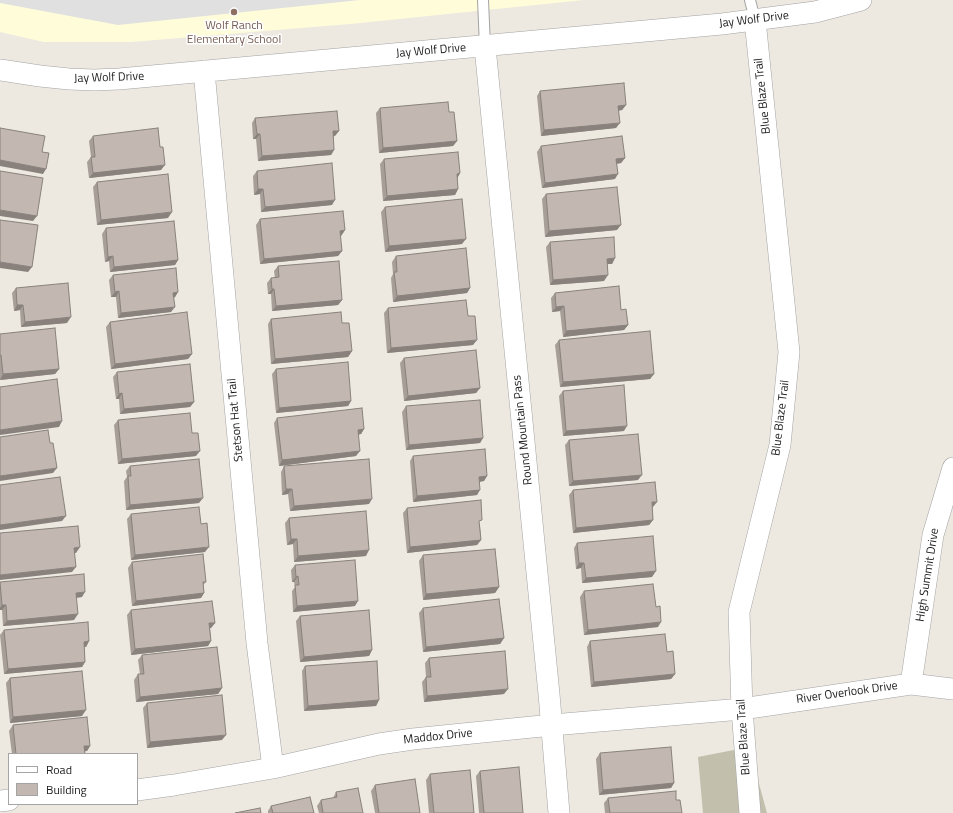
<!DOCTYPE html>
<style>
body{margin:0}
#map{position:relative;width:953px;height:813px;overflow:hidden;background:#ede9e1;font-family:"Titillium Web",sans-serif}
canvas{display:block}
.legend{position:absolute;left:8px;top:753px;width:130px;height:52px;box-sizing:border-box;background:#fff;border:1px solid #a4a4a4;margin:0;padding:5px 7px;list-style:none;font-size:12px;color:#1c1c1c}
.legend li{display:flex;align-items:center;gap:8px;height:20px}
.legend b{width:20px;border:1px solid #a4a4a4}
</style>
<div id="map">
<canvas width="953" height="813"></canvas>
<ul class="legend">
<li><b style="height:5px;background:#fff"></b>Road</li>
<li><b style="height:11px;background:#c2b8b1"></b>Building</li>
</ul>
</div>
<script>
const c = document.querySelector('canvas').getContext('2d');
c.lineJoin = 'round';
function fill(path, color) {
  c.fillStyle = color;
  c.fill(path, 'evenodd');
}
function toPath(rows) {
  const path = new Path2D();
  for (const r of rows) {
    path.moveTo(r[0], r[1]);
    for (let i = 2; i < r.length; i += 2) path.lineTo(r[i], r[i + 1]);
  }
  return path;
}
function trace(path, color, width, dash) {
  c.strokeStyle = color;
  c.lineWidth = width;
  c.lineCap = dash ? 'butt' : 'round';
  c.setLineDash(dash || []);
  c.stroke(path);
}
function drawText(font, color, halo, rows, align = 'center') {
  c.font = font + ' "Titillium Web",sans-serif';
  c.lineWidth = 3;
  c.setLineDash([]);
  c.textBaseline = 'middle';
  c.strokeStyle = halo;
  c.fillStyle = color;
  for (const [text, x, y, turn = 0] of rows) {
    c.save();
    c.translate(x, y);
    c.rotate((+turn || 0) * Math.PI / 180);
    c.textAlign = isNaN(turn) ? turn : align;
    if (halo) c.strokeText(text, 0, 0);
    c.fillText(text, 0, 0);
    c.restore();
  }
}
const education = toPath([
 [0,0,584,0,350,24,131,42,44,42,0,32]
]);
const construction = toPath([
 [749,747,767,813,703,813,698,757]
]);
const parking = toPath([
 [0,0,360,0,118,25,0,3]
]);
const lane = toPath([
 [483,0,485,47],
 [750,0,755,20]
]);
const street = toPath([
 [485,47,549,694,559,813],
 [0,70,40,76,69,79,94,80,119,79,722,24,815,12,861,0],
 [204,71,257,643,273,768],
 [911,684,933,535,953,468],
 [137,790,174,785,273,768,379,744,413,739,552,725,742,709,911,684,953,689],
 [0,801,9,800],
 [750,813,742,709,739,612,780,445,789,352,755,20]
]);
const wall = toPath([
 [540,91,626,105,622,110,618,111,616,128,541,136,537,96],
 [380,108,449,112,457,141,453,146,379,153,376,113],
 [255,118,335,136,333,136,334,150,331,155,258,161,256,139,253,139,252,123],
 [93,136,161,170,89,178,87,162,91,157,89,141],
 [541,146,625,158,621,163,617,164,615,179,542,188,537,152],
 [384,159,460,173,457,178,458,189,455,195,383,201,380,164],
 [257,171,332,205,261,212,260,194,254,195,253,176],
 [97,182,168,218,97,225,93,187],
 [546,194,617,230,545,237,542,199],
 [385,207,462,244,385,252,381,212],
 [260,219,345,230,341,236,340,236,342,251,338,256,260,264,256,225],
 [106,228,178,260,175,265,110,272,109,261,105,262,102,234],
 [550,242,615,258,612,264,607,264,604,281,550,285,546,247],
 [396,256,470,288,467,293,393,302,391,278,393,274,392,262],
 [278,266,342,300,338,305,272,311,271,294,268,294,267,283,271,278,275,278,274,271],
 [113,275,178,292,175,297,174,298,171,312,118,318,116,297,111,297,109,280],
 [16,288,67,323,21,327,20,310,14,311,12,293],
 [555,293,621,310,628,325,624,330,563,337,560,311,552,312,551,298],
 [388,308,468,316,473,345,387,353,384,313],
 [271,319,342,323,352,351,348,357,271,364,268,324],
 [110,322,192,354,188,359,111,369,106,327],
 [0,334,59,369,55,374,0,380],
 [559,340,654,374,650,379,560,387,555,345],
 [404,358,480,388,476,393,404,401,400,363],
 [276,369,351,401,348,406,276,413,272,374],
 [117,372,194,402,190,407,120,414,119,399,116,399,113,377],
 [563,391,624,431,563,436,559,396],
 [406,406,483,438,480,443,406,450,402,412],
 [277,418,364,429,361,434,358,435,356,456,279,466,274,423],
 [118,420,192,433,196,456,118,464,114,425],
 [569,440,638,480,569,486,565,445],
 [413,456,487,476,484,481,480,482,477,495,413,502,410,461],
 [130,466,199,503,126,510,124,481,127,477,126,471],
 [284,466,369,504,290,511,288,494,282,495,281,472],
 [573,490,653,507,652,507,653,520,649,525,573,533,569,495],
 [407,508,480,525,481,540,477,545,407,553,403,513],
 [131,514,201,524,205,552,131,560,127,519],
 [289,518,366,556,294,562,293,544,287,545,285,523],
 [577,543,652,577,582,583,581,568,576,569,574,548],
 [423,555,499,587,495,593,423,600,419,561],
 [132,562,206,582,203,585,204,593,201,598,132,606,128,568],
 [295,565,355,606,293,612,292,591,295,587,294,582,292,582,291,570],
 [0,582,82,597,76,598,74,620,3,626,2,610,0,610],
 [584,591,656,607,658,627,584,635,580,597],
 [423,608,504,638,500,644,423,652,419,613],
 [131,610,215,623,211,628,210,628,211,641,208,646,131,655,127,615],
 [300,616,372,650,369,656,300,662,296,621],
 [4,630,89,641,86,647,84,647,85,662,82,667,4,674,0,635],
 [590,641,675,674,671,679,591,687,587,647],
 [142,655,222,688,218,694,136,702,134,680,138,674,140,674,138,660],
 [429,658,504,694,424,702,422,682,426,677,425,663],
 [305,666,379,700,376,706,304,711,302,671],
 [10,678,82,716,10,723,6,683],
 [147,703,222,740,147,748,143,708],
 [13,725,90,746,87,751,85,751,85,754,12,754,9,731],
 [600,753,674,783,671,788,599,795,596,759],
 [480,771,523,813,479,813,476,776],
 [430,774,474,813,429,813,426,780],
 [375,785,420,813,375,813,371,791],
 [336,792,363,813,319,813,317,806,321,800,333,798],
 [608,798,676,800,682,813,605,813,604,803],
 [271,806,314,813,268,813,268,811]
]);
const shadedWall = toPath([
 [626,105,622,110,614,111,618,106],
 [620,123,616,128,541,136,544,130],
 [333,131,339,131,335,136,329,137],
 [257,134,260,134,256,139,253,139],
 [457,141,453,146,379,153,383,148],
 [334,150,331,155,258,161,262,156],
 [625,158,621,163,613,164,616,159],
 [0,160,46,169,43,174,0,166],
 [165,165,161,170,89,178,93,173],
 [460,173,457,179,457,174],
 [618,174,615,179,542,188,545,183],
 [258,189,263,189,260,194,254,195],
 [458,189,455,195,383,201,387,196],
 [335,200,332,205,261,212,265,207],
 [0,210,37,216,33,221,0,216],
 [172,212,168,218,97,225,101,220],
 [621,225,617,230,545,237,549,231],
 [345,230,341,236,336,236,340,231],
 [466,239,462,244,385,252,389,246],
 [342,251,338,256,260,264,264,259],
 [113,256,109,261,105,262,108,257],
 [615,258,612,264,603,264,607,259],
 [178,260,175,265,110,272,114,267],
 [0,262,32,267,28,272,0,268],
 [608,275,604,281,550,285,553,280],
 [470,288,467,293,393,302,397,296],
 [272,289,274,289,271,294,268,294],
 [119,291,116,297,111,297,115,292],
 [178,292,175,297,170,298,173,293],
 [342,300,338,305,272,311,276,306],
 [17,305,23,305,20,310,14,311],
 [564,306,560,311,552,312,556,307],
 [175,307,171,312,118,318,121,313],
 [71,317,67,323,21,327,25,322],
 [628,325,624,330,563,337,566,331],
 [477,340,473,345,387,353,391,348],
 [352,351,348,357,271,364,275,359],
 [192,354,188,359,111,369,115,364],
 [59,369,55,374,0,380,3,374],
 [654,374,650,379,560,387,563,382],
 [480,388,476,393,404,401,408,396],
 [122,393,119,399,116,399,119,394],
 [351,401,348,406,276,413,279,408],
 [194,402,190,407,120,414,124,409],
 [62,421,59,427,0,435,0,430],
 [627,426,624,431,563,436,566,431],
 [364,429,361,434,354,435,358,430],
 [483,438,480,443,406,450,409,445],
 [200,451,196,456,118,464,122,459],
 [360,451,356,456,279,466,282,460],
 [57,468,53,473,0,481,0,476],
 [642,475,638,480,569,486,573,481],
 [487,476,484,481,475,482,479,477],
 [286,489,292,489,288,494,282,495],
 [480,490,477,495,413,502,417,496],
 [203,498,199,503,126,510,130,505],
 [372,499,369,504,290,511,294,506],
 [652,502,657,502,653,507,648,508],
 [66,516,62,521,0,530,0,525],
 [653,520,649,525,573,533,576,528],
 [291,539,297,539,293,544,287,545],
 [481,540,477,545,407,553,410,547],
 [80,547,76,553,70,553,74,548],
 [209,547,205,552,131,560,135,555],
 [369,550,366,556,294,562,298,556],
 [579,563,584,563,581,568,576,569],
 [76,567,72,572,0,580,0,575],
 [656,571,652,577,582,583,586,578],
 [298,576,294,582,292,582,296,577],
 [499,587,495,593,423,600,426,594],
 [85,592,82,597,72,598,76,593],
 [204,593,201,598,132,606,136,601],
 [358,601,355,606,293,612,297,606],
 [2,605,6,605,2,610,0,610,0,608],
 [78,614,74,620,3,626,7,621],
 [661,622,658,627,584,635,588,630],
 [209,623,215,623,211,628,205,629],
 [504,638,500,644,423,652,426,647],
 [89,641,86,647,80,647,84,642],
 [211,641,208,646,131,655,135,649],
 [372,650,369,656,300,662,304,657],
 [85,662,82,667,4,674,8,669],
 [675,674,671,679,591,687,594,682],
 [222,688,218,694,136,702,140,697],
 [508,689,504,694,424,702,427,696],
 [379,700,376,706,304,711,308,706],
 [86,710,82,716,10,723,13,717],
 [226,735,222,740,147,748,150,742],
 [84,746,90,746,87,751,81,752],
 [674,783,671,788,599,795,603,790]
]);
const building = toPath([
 [624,83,626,105,618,106,620,123,544,130,540,91,624,83],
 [448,102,449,112,454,112,457,141,383,148,380,108,448,102],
 [337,111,339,131,333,131,334,150,262,156,260,134,257,134,255,118,337,111],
 [0,128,45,136,42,152,49,153,46,169,0,160,0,128],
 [158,128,160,147,163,147,165,165,93,173,91,157,95,157,93,136,158,128],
 [622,136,625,158,616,159,618,174,545,183,541,146,622,136],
 [458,152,460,173,457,174,458,189,387,196,384,159,458,152],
 [332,163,335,200,265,207,263,189,258,189,257,171,332,163],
 [0,171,43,178,37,216,0,210,0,171],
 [168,174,172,212,101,220,97,182,168,174],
 [617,187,621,225,549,231,546,194,617,187],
 [462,199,466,239,389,246,385,207,462,199],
 [343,211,345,230,340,231,342,251,264,259,260,219,343,211],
 [0,220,38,225,32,267,0,262,0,220],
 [174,221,178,260,114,267,113,256,108,257,106,228,174,221],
 [614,237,615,258,607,259,608,275,553,280,550,242,614,237],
 [466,248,470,288,397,296,394,272,397,272,396,256,466,248],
 [339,261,342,300,276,306,274,289,272,289,271,278,279,277,278,266,339,261],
 [176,268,178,292,173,293,175,307,121,313,119,291,115,292,113,275,176,268],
 [68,283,71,317,25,322,23,305,17,305,16,288,68,283],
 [619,286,621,310,626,309,628,325,566,331,564,306,556,307,555,293,619,286],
 [466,300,468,316,475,316,477,340,391,348,388,308,466,300],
 [187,312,192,354,115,364,110,322,187,312],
 [341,312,342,323,349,323,352,351,275,359,271,319,341,312],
 [55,328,59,369,3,374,1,355,0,355,0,334,55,328],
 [650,331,654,374,563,382,559,340,650,331],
 [476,350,480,388,408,396,404,358,476,350],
 [348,362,351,401,279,408,276,369,348,362],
 [190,364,194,402,124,409,122,393,119,394,117,372,190,364],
 [57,379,62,421,0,430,0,387,57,379],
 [624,385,627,426,566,431,563,391,624,385],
 [480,400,483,438,409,445,406,406,480,400],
 [362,408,364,429,358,430,360,451,282,460,277,418,362,408],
 [190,413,192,433,198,433,200,451,122,459,118,420,190,413],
 [48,430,50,443,53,443,57,468,0,476,0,437,48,430],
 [638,434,642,475,573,481,569,440,638,434],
 [485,449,487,476,479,477,480,490,417,496,413,456,485,449],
 [199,459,203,498,130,505,128,476,131,476,130,466,199,459],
 [369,459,372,499,294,506,292,489,286,489,284,466,369,459],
 [60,477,66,516,0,525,0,485,60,477],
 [655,482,657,502,652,502,653,520,576,528,573,490,655,482],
 [481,500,482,520,479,521,481,540,410,547,407,508,481,500],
 [199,507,201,524,207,523,209,547,135,555,131,514,199,507],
 [366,511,369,550,298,556,297,539,291,539,289,518,366,511],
 [78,526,80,547,74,548,76,567,0,575,0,533,78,526],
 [653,536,656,571,586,578,584,563,579,563,577,543,653,536],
 [495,549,499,587,426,594,423,555,495,549],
 [203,554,206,582,203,582,204,593,136,601,132,562,203,554],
 [355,560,358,601,297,606,295,585,299,585,298,576,296,577,295,565,355,560],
 [84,574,85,592,76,593,78,614,7,621,6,605,2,605,0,582,84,574],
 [653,584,656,607,660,606,661,622,588,630,584,591,653,584],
 [499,599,504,638,426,647,423,608,499,599],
 [212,601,215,623,209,623,211,641,135,649,131,610,212,601],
 [369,610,372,650,304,657,300,616,369,610],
 [88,622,89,641,84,642,85,662,8,669,4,630,88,622],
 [665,634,667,652,673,651,675,674,594,682,590,641,665,634],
 [217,647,222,688,140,697,138,674,144,674,142,655,217,647],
 [505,651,508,689,427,696,426,677,431,677,429,658,505,651],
 [377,661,379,700,308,706,305,666,377,661],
 [82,671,86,710,13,717,10,678,82,671],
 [222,695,226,735,150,742,147,703,222,695],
 [87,717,90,746,84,746,85,754,16,754,13,725,87,717],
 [671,747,674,783,603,790,600,753,671,747],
 [519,767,523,813,484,813,480,771,519,767],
 [470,770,474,813,434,813,430,774,470,770],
 [415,779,420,813,379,813,375,785,415,779],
 [358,788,363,813,323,813,321,800,337,797,336,792,358,788],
 [676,791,676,800,680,800,682,813,610,813,608,798,676,791],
 [310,797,314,813,273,813,271,806,310,797],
 [260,808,261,813,235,813,260,808]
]);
const markers = [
 [234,12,4,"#8d6e63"]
];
const streetNames = [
 ["Jay Wolf Drive",754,20,-7],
 ["Jay Wolf Drive",431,51,-5],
 ["Jay Wolf Drive",109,78,-2],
 ["Blue Blaze Trail",763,96,-96],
 ["Blue Blaze Trail",781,418,-83],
 ["Stetson Hat Trail",236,420,-95],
 ["Round Mountain Pass",523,430,-96],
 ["High Summit Drive",928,575,-81],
 ["River Overlook Drive",847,693,-8],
 ["Maddox Drive",438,737,-6],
 ["Blue Blaze Trail",744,737,-94]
];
const educationNames = [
 ["Wolf Ranch",234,26],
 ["Elementary School",234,40]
];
fill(education, '#fffdd9');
fill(construction, '#c2c0ad');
fill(parking, '#e0e0e0');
trace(lane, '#a3a3a3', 12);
trace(street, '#a3a3a3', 22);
trace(lane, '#fff', 10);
trace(street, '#fff', 21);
fill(wall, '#a79e98');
fill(shadedWall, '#88817c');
fill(building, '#c2b8b1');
trace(building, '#88817c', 1);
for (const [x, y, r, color] of markers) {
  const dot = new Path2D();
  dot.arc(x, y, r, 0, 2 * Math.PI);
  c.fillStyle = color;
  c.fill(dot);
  trace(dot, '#fff', 1.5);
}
drawText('12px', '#1c1c1c', '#fff', streetNames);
drawText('12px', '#785e54', '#fff', educationNames);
</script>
